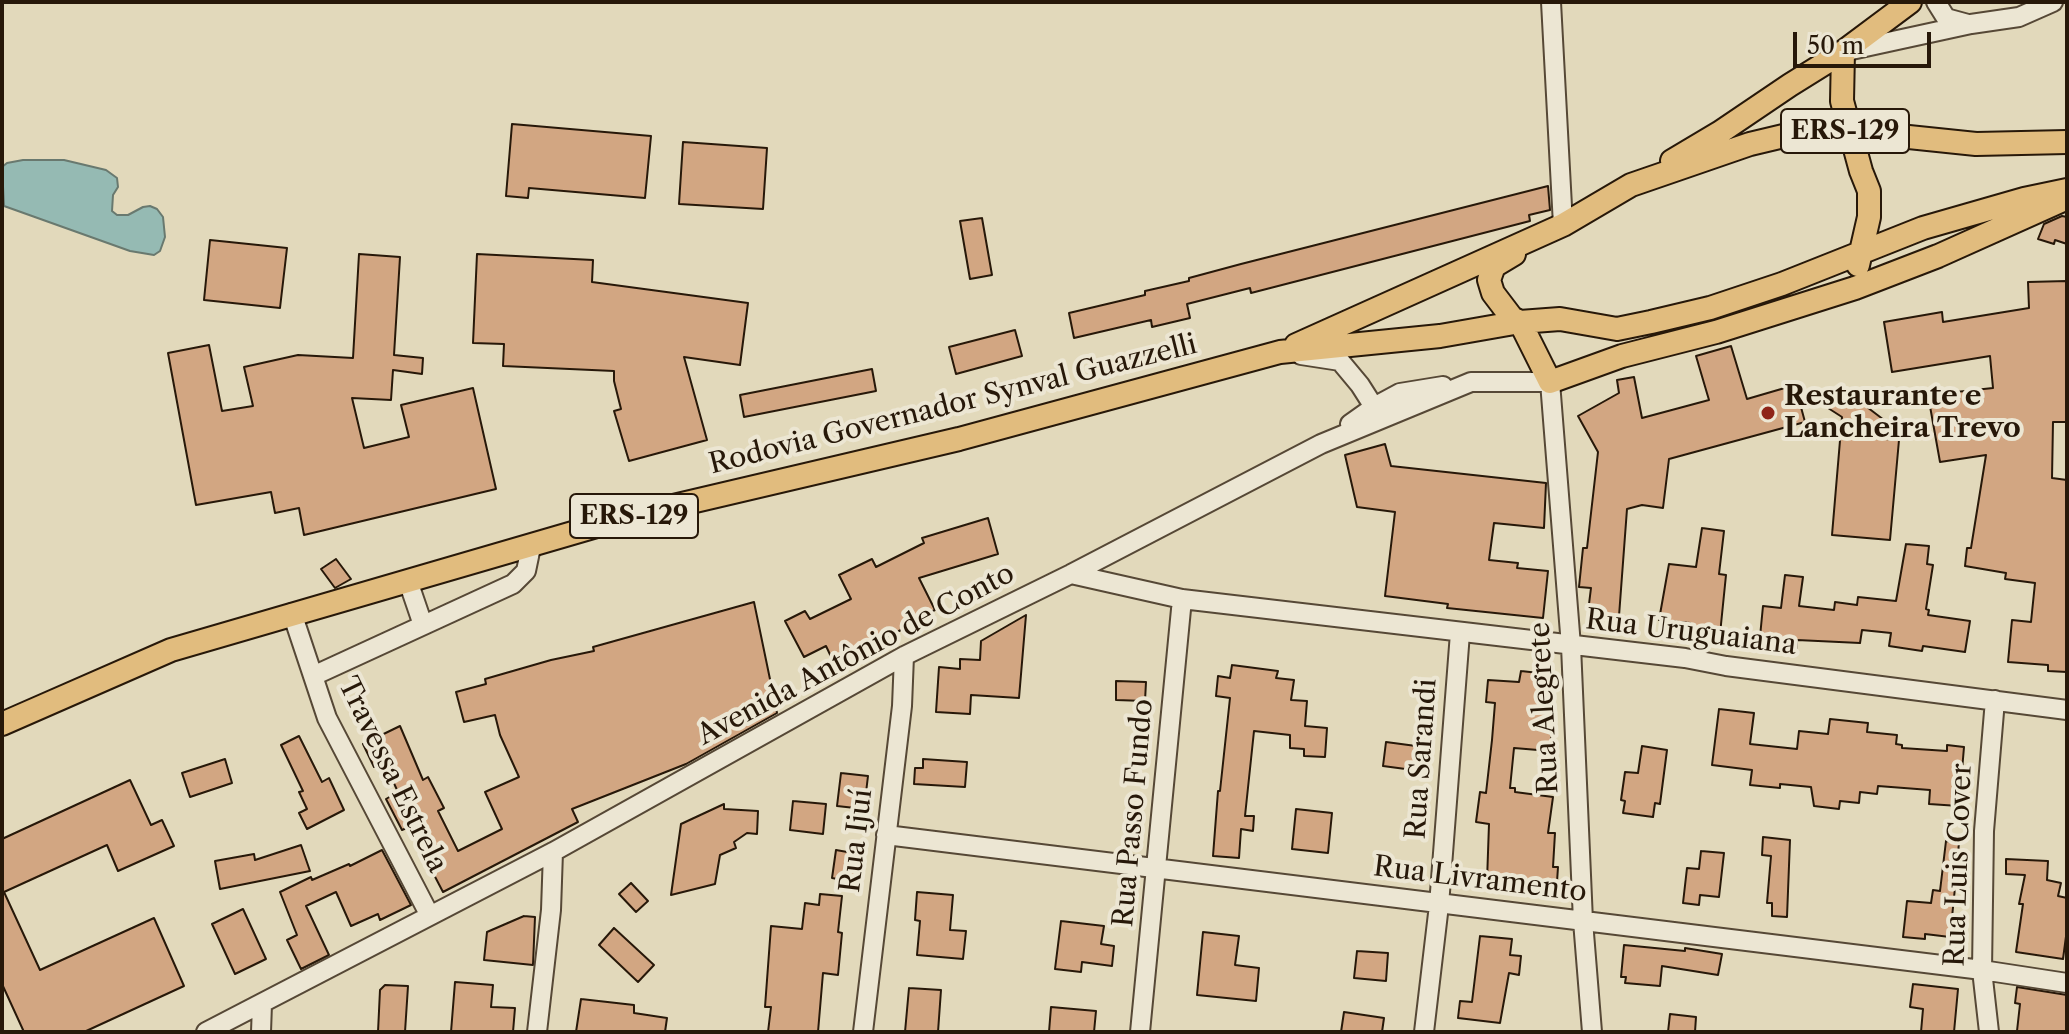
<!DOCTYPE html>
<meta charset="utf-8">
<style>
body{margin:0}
#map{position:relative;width:2069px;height:1034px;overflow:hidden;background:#e2d9bb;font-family:"Libre Caslon Text",serif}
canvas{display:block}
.frame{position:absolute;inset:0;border:4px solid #271809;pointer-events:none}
.scale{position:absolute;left:1793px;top:32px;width:138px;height:36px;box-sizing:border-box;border:4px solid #271809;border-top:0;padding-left:10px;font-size:24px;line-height:28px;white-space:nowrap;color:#271809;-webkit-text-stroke:6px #ece6d3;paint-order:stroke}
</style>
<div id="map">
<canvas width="2069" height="1034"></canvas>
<div class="frame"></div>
<div class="scale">50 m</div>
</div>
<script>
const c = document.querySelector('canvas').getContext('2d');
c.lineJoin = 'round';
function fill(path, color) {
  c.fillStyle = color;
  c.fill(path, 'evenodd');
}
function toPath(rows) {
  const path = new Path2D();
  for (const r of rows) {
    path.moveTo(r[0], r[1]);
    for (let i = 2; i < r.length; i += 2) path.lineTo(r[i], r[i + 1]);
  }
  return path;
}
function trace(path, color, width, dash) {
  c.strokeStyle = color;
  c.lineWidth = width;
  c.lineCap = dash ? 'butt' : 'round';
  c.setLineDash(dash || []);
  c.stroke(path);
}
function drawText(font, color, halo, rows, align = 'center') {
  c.font = font + ' "Libre Caslon Text",serif';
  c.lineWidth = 8;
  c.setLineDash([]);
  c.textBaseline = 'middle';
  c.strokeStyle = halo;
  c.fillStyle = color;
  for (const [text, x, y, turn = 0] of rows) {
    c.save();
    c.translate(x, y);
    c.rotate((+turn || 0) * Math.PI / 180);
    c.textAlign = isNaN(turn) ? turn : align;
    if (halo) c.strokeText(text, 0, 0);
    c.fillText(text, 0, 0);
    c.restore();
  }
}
const water = toPath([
 [23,160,64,160,106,170,117,178,118,187,113,195,112,211,117,215,128,215,143,207,150,206,157,209,163,217,165,237,160,251,154,255,130,251,4,206,2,167,7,163,23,160]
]);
const building = toPath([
 [512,124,651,136,645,198,529,188,528,198,506,196,512,124],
 [683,142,767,148,763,209,679,204,683,142],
 [1548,186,1550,210,1529,215,1530,221,1251,293,1250,288,1187,304,1190,318,1152,327,1151,320,1074,338,1069,313,1145,295,1145,291,1189,281,1189,278,1241,264,1548,186],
 [2062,216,2067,217,2067,244,2055,240,2054,244,2038,239,2044,224,2062,216],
 [982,218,992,275,970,279,960,221,982,218],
 [210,240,287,248,280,308,204,300,210,240],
 [359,254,400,257,394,355,423,358,422,374,393,370,391,400,352,398,364,448,409,437,401,405,473,388,496,489,304,535,299,508,275,513,271,492,196,505,168,353,209,345,222,411,253,406,244,367,298,355,353,358,359,254],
 [477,254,593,260,592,282,748,303,740,365,684,357,707,440,629,461,614,411,621,409,614,381,614,371,503,366,504,344,473,343,477,254],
 [2067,281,2067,422,2053,422,2052,478,2067,480,2067,672,2048,671,2048,665,2008,662,2012,620,2031,622,2035,583,2005,579,2006,573,1965,566,1967,548,1971,548,1986,455,1940,462,1928,395,1993,388,1990,356,1892,372,1884,322,1942,312,1943,322,2029,308,2028,282,2067,281],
 [1015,330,1022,356,956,374,949,347,1015,330],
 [1731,346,1747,399,1795,385,1805,422,1669,459,1663,508,1642,505,1627,509,1619,616,1588,612,1591,588,1579,587,1583,548,1587,548,1598,452,1578,416,1619,393,1617,380,1634,377,1642,418,1709,400,1696,356,1731,346],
 [872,369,876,391,744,417,740,395,872,369],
 [1842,388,1884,420,1872,438,1899,440,1890,540,1832,535,1842,417,1828,408,1842,388],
 [1385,444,1391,466,1546,483,1544,528,1494,523,1489,560,1518,563,1517,568,1548,571,1543,618,1447,608,1448,604,1385,596,1395,512,1357,507,1345,455,1385,444],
 [988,518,998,554,919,578,935,610,904,625,905,628,834,663,826,646,804,657,785,621,805,611,810,619,851,599,839,575,872,559,876,567,924,543,922,538,988,518],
 [1702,528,1724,531,1719,574,1726,575,1719,644,1688,640,1690,623,1659,620,1669,564,1696,567,1702,528],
 [1906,544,1929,546,1927,564,1933,565,1926,609,1929,610,1928,615,1970,621,1965,652,1923,646,1922,651,1889,646,1891,633,1862,630,1860,643,1797,640,1796,651,1759,647,1763,606,1781,608,1785,575,1803,577,1799,606,1834,610,1835,602,1857,605,1858,597,1896,601,1906,544],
 [336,559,351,579,335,588,321,569,336,559],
 [754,602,777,713,686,764,572,809,578,822,443,892,409,827,402,830,386,799,398,792,384,762,374,767,363,744,400,726,423,780,428,777,444,808,438,811,458,851,502,829,485,792,519,777,500,735,495,715,464,722,456,692,486,684,485,679,551,660,594,651,593,647,754,602],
 [1026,615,1019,698,971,695,970,714,936,712,939,667,960,669,960,659,980,660,981,641,1026,615],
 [1232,665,1278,671,1276,678,1294,680,1291,700,1307,701,1305,726,1327,728,1325,757,1304,756,1304,749,1290,748,1290,735,1254,731,1245,816,1254,816,1253,831,1241,829,1239,858,1213,856,1218,791,1220,791,1230,698,1216,696,1218,676,1230,678,1232,665],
 [1521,671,1548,674,1545,708,1554,708,1550,751,1514,748,1510,788,1515,788,1515,792,1553,797,1548,833,1555,833,1553,867,1558,867,1556,897,1513,893,1514,884,1487,881,1489,824,1476,822,1480,792,1486,793,1492,740,1495,703,1486,702,1488,680,1519,682,1521,671],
 [1116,681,1146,682,1145,701,1116,700,1116,681],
 [1719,709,1754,713,1750,744,1797,749,1799,731,1828,734,1830,719,1868,723,1867,732,1897,735,1896,744,1902,745,1902,748,1947,751,1947,745,1964,747,1959,806,1929,804,1930,790,1878,786,1877,794,1860,792,1859,803,1840,801,1839,809,1814,806,1811,787,1780,784,1780,788,1750,785,1752,770,1712,765,1719,709],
 [299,736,322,782,329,778,344,810,307,829,299,813,307,809,299,792,303,791,281,745,299,736],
 [1386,742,1416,746,1413,770,1383,766,1386,742],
 [1642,746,1667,750,1660,804,1655,803,1653,817,1623,813,1625,801,1621,800,1625,772,1638,773,1642,746],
 [225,759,232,783,190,797,182,773,225,759],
 [923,759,967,762,965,787,914,784,915,768,923,768,923,759],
 [841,773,868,776,864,809,837,806,841,773],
 [130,780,151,825,162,820,174,846,118,871,107,845,4,892,40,970,154,918,184,986,84,1032,24,1032,2,984,2,839,130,780],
 [793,801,826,804,823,834,790,830,793,801],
 [724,804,724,809,758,811,757,834,747,833,734,842,736,848,720,855,715,884,671,895,681,824,724,804],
 [1296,809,1332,813,1328,853,1292,849,1296,809],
 [1763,837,1790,840,1787,917,1772,916,1772,903,1767,903,1771,856,1762,855,1763,837],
 [1946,841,1959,842,1958,854,1963,855,1961,869,1957,868,1950,937,1925,934,1925,939,1903,937,1907,901,1931,903,1933,890,1940,891,1946,841],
 [301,845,310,871,220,889,215,861,254,854,255,860,301,845],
 [382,850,411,905,380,920,378,914,351,926,336,892,306,906,329,955,301,969,287,940,297,935,280,892,311,877,312,880,349,864,350,866,382,850],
 [836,850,864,855,860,883,832,878,836,850],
 [1701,851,1724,853,1719,897,1700,895,1699,905,1683,903,1687,868,1699,869,1701,851],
 [2006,859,2048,861,2047,880,2061,883,2058,896,2067,898,2067,929,2063,959,2016,952,2023,904,2019,904,2025,875,2006,874,2006,859],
 [631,883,648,901,636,912,619,894,631,883],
 [917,892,953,895,950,930,966,931,963,959,917,955,920,921,915,920,917,892],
 [820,894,842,896,838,932,842,933,838,975,823,973,818,1032,768,1032,771,1007,765,1007,771,926,802,929,805,903,819,905,820,894],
 [243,909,266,959,235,974,212,924,243,909],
 [524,916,535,917,533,965,484,960,487,932,524,916],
 [1061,921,1104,926,1101,944,1114,946,1112,966,1082,962,1081,972,1055,969,1061,921],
 [614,928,654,965,638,982,599,945,614,928],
 [1203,932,1239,936,1235,965,1259,968,1256,1001,1197,995,1203,932],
 [1480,936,1512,939,1510,955,1521,956,1519,975,1509,973,1500,1023,1458,1018,1460,1001,1472,1002,1480,936],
 [1624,945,1685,951,1685,948,1722,954,1718,975,1662,966,1660,986,1625,983,1626,977,1621,977,1624,945],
 [1357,951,1388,953,1386,981,1354,978,1357,951],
 [455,982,493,985,491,1007,515,1008,513,1032,451,1032,455,982],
 [1913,984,1958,989,1954,1032,1921,1032,1923,1009,1910,1007,1913,984],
 [385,985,408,986,405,1032,378,1032,380,990,385,985],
 [2017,987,2067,995,2067,1032,2017,1031,2020,1004,2015,1003,2017,987],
 [909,988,941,990,938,1032,905,1032,909,988],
 [581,999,634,1005,634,1013,667,1018,665,1032,576,1032,581,999],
 [1051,1007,1096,1011,1094,1032,1049,1032,1051,1007],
 [1344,1012,1384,1018,1382,1032,1341,1032,1344,1012],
 [1670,1014,1696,1017,1695,1032,1668,1032,1670,1014]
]);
const minor = toPath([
 [1551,2,1563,225],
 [1936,2,1946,18,1968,24],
 [1847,51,1971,24,2019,17,2053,2],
 [1301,355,1340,361,1360,385,1374,407,1350,424],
 [1374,407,1400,393,1443,386],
 [1071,574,1182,599,1685,658,1726,666,2067,710],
 [408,581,423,625],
 [292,613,327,718,429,914],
 [313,676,513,584,526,571,531,547],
 [886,835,1982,970,2067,983],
 [206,1032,553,852,904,656,1071,574,1321,444,1471,382,1550,382,1571,646,1583,921,1592,1032],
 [261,1032,262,1004],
 [537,1032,551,910,553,852],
 [863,1032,902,706,904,656],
 [1140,1032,1182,599],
 [1424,1032,1439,905,1460,633],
 [1989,1032,1982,970,1984,831,1995,700]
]);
const major = toPath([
 [1843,52,1842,101,1861,171,1869,191,1869,217,1858,265],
 [1672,161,1719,133,1790,85,1843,52,1910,2],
 [1514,254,1494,266,1489,280,1493,293,1512,318,1520,322,1550,382,1622,356,1716,332,1855,288,1938,256,2065,199],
 [1296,345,1563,225,1631,185,1750,144,1792,134,1851,131,1976,144,2067,142],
 [2,724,171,650,631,516,959,439,1280,352,1440,336,1520,322,1560,319,1617,329,1651,322,1710,308,1782,284,1923,228,2024,199,2067,190]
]);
const markers = [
 [1768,413,8,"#8f2418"]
];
const shields = [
 [1845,131,128],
 [634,516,128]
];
const shieldNames = [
 ["ERS-129",1845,131],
 ["ERS-129",634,516]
];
const poiNames = [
 ["Restaurante e",1784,397],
 ["Lancheira Trevo",1784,429]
];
const streetNames = [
 ["Rodovia Governador Synval Guazzelli",953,405,-14],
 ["Rua Uruguaiana",1691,633,7],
 ["Avenida Antônio de Conto",856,655,-28],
 ["Rua Alegrete",1545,708,-93],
 ["Rua Sarandi",1422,759,-86],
 ["Travessa Estrela",392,775,64],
 ["Rua Passo Fundo",1134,813,-85],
 ["Rua Ijuí",857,841,-83],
 ["Rua Luis Cover",1959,865,-88],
 ["Rua Livramento",1480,880,7]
];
fill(water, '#95bab3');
trace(water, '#69796f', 2);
fill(building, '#d2a682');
trace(building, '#271809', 2);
trace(minor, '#564836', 22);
trace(major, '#271809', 26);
trace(minor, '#ece6d3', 18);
trace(major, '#e1bc7e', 22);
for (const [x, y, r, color] of markers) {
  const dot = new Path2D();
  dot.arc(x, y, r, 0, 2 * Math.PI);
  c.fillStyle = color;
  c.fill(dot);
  trace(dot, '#ece6d3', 3);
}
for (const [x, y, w] of shields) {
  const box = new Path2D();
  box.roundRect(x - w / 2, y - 22, w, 44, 6);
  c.fillStyle = '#ece6d3';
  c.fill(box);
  trace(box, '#271809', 2);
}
drawText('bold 26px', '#271809', null, shieldNames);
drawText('bold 28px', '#271809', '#ece6d3', poiNames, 'left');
drawText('28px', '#271809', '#ece6d3', streetNames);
</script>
